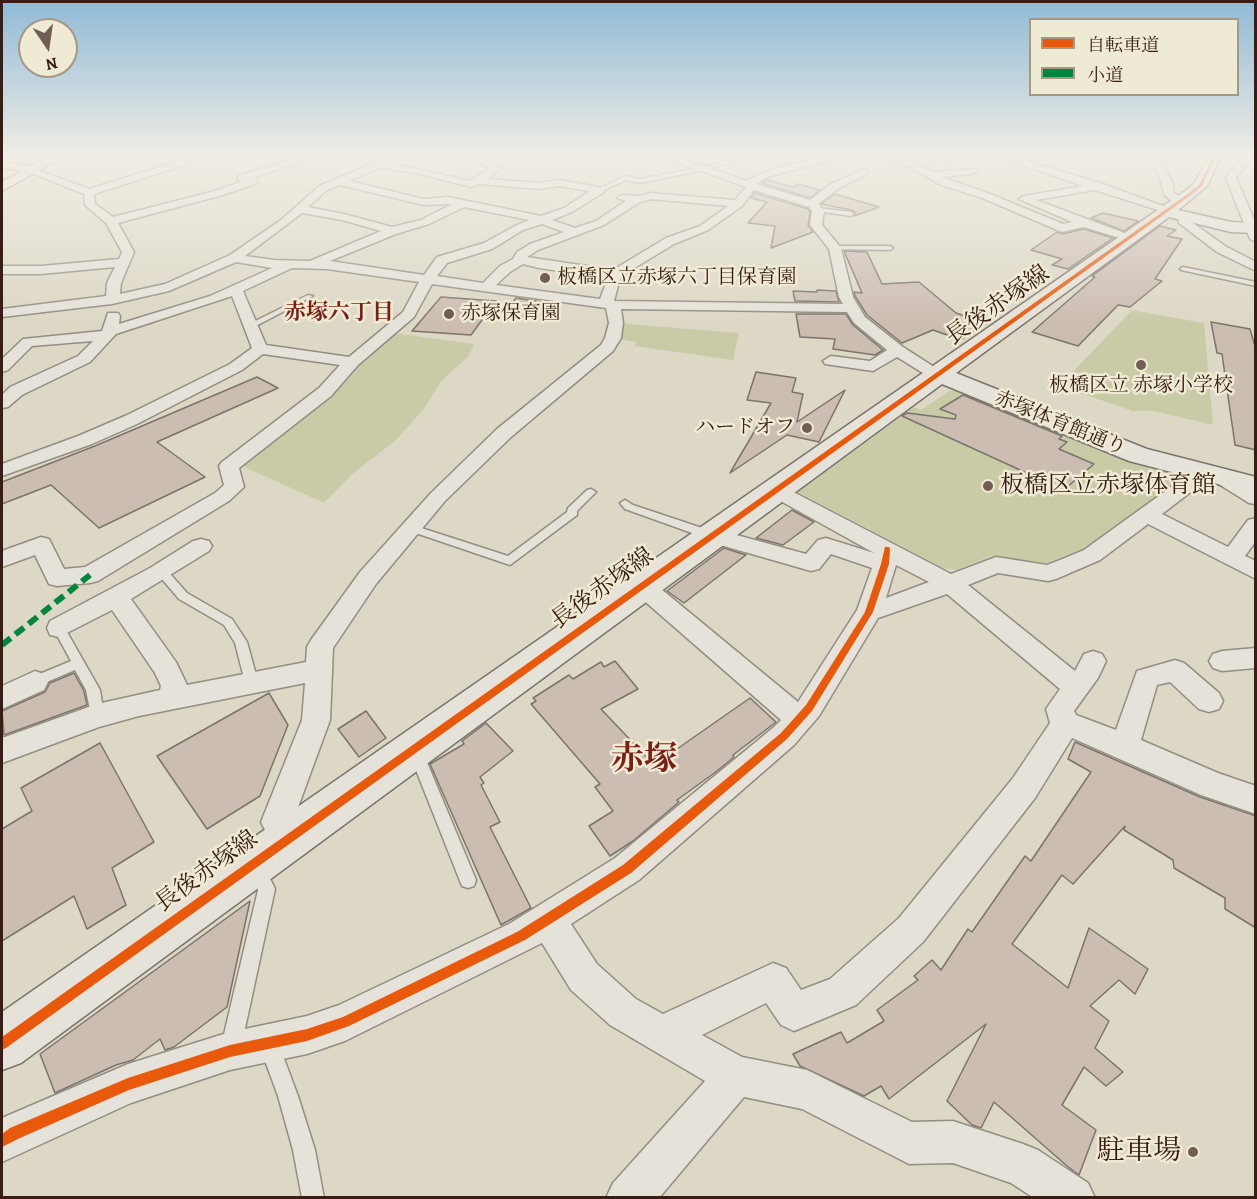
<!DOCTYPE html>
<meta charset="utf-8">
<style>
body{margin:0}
#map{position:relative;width:1257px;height:1199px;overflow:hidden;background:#ddd8c6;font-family:Alegreya,"Noto Serif JP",serif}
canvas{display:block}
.frame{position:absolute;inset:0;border:3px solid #371d13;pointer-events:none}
.legend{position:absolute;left:1029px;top:18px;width:210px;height:78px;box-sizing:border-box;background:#efead3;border:2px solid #a59886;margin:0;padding:8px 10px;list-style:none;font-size:18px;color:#371d13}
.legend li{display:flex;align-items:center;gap:12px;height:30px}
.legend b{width:30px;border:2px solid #a59886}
.north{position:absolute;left:18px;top:18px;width:60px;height:60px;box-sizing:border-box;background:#efead3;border:2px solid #a59886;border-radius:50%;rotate:167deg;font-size:16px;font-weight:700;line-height:24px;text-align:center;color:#371d13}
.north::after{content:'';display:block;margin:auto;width:21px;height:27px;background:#715e52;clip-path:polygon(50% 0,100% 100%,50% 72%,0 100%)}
</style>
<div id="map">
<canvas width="1257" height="1199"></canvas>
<div class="frame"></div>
<ul class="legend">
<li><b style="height:8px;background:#e8590c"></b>自転車道</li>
<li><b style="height:8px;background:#00873e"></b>小道</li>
</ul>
<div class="north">N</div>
</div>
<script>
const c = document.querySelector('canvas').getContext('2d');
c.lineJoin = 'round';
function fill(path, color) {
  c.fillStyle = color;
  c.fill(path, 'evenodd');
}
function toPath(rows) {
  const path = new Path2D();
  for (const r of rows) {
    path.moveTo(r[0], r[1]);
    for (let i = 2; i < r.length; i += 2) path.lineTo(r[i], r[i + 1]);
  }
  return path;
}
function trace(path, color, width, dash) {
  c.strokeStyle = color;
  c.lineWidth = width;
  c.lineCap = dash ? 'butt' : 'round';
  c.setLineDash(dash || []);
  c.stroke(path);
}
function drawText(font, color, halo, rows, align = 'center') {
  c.font = font + ' Alegreya,"Noto Serif JP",serif';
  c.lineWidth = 5;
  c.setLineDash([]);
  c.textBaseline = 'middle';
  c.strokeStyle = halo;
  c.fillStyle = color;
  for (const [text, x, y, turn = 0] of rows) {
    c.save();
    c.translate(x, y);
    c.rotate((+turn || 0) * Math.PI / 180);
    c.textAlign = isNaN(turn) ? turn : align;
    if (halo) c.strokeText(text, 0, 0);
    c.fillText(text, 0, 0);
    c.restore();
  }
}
const green = toPath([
 [919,156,941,156,961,165,927,169,908,162],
 [1132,310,1204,323,1213,425,1154,411,1133,411,1077,392,1065,380],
 [616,323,739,333,733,360,634,346,636,342,613,338],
 [394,333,474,344,469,356,441,381,423,410,395,441,351,475,324,503,238,464],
 [949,391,961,391,1150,469,1170,473,1177,480,1110,531,1082,549,1043,564,991,556,956,570,943,568,798,492,914,407,921,410]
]);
const building = toPath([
 [767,180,793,187,799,184,820,190,810,198,762,183,767,180],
 [755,193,808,209,810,212,808,225,813,232,771,248,775,226,748,223,767,202,751,198,755,193],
 [835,194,879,207,854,216,856,213,851,210,821,204,835,194],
 [1103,213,1138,221,1124,231,1091,218,1103,213],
 [1160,226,1176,230,1167,236,1182,239,1155,279,1162,281,1130,307,1118,305,1078,346,1032,332,1095,277,1092,276,1160,226],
 [1084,229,1113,238,1068,269,1052,265,1062,259,1031,250,1057,232,1062,234,1084,229],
 [844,251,867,252,882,284,919,282,956,313,986,323,961,340,933,330,902,343,867,315,855,296,854,292,862,293,844,251],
 [817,290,836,291,839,302,795,301,793,291,817,292,817,290],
 [441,297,496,301,471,335,412,331,441,297],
 [516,298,543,302,532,318,503,316,516,298],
 [796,314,846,314,853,325,883,350,875,355,833,349,835,339,800,337,796,314],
 [1211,322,1250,329,1256,350,1256,450,1235,445,1222,354,1217,353,1211,322],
 [756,372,796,378,792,392,803,394,797,422,845,390,819,442,787,435,730,473,771,403,747,400,756,372],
 [257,377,278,388,157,442,205,477,99,528,51,485,2,504,2,482,95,446,257,377],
 [963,395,1062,436,1059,439,1067,442,1059,449,1094,464,1059,494,1026,479,1031,475,902,416,907,413,955,419,956,415,940,409,963,395],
 [792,510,814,522,783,545,756,538,792,510],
 [724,548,746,555,684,603,667,591,724,548],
 [615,661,638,689,601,709,654,765,750,698,776,722,733,755,734,757,717,771,677,800,679,802,633,841,610,856,589,826,613,811,595,787,600,784,531,704,536,701,533,698,569,675,573,679,601,662,604,667,615,661],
 [74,673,84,691,87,705,4,735,2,711,45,692,50,683,74,673],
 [269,693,288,725,260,796,207,829,157,756,269,693],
 [366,711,386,738,359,757,338,729,366,711],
 [486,723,513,751,480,777,484,783,481,785,500,822,490,827,531,908,501,925,430,764,464,744,462,741,486,723],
 [1075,742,1200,797,1256,816,1256,928,1225,909,1225,898,1174,868,1173,860,1124,830,1125,826,1073,884,1062,875,1012,944,1068,988,1089,928,1148,969,1135,994,1119,980,1090,1006,1109,1021,1095,1048,1123,1072,1106,1086,1084,1067,1062,1105,1096,1130,1079,1175,1067,1166,994,1102,981,1128,972,1125,947,1101,986,1024,889,1099,881,1086,864,1096,800,1066,793,1054,841,1032,847,1043,884,1021,877,1010,918,980,914,976,932,960,941,970,968,929,972,932,1025,856,1031,861,1091,772,1068,759,1075,742],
 [100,743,154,842,112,868,126,905,87,929,74,896,2,941,2,829,32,811,21,788,100,743],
 [250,901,227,1007,174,1047,165,1050,160,1039,133,1060,116,1065,55,1093,40,1054,250,901]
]);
const lane = toPath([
 [747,156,755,156,703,170,640,183,626,180,602,191,597,190,625,176,640,179,699,168,747,156],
 [818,208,851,212,854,214,851,216,816,211,818,208],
 [835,246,890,246,893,248,890,250,833,249,835,246],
 [1183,267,1256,282,1256,286,1181,270,1180,269,1183,267],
 [308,295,313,296,254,327,247,325,308,295],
 [591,489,596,492,577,511,577,515,510,565,407,530,406,528,407,526,415,526,508,556,567,512,568,508,587,490,591,489],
 [625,500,633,505,714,532,715,535,710,539,706,538,625,509,620,503,625,500],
 [161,567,165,568,187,593,232,619,247,642,258,682,256,686,251,687,246,686,235,643,224,625,179,599,155,571,161,567],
 [59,623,63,625,100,690,104,716,102,720,97,722,92,720,86,690,75,670,35,687,30,686,28,682,30,678,71,661,53,628,55,625,59,623],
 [417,749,422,750,424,755,476,880,474,886,468,888,462,886,410,755,412,750,417,749],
 [257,862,263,864,275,889,241,1047,238,1054,231,1057,224,1054,221,1047,258,890,249,870,251,864,257,862],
 [270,1037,277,1040,298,1096,315,1150,324,1198,302,1198,293,1150,278,1096,260,1047,263,1040,270,1037]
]);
const street = toPath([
 [185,156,195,156,188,164,94,194,95,204,113,217,215,191,243,181,238,180,238,176,303,156,317,156,253,178,257,179,257,183,223,195,118,223,134,252,121,283,120,294,165,284,230,255,281,220,319,186,391,156,404,156,391,163,470,181,490,168,470,156,482,156,501,167,488,179,539,183,559,180,604,188,604,192,572,212,552,220,575,228,596,221,626,201,617,198,622,195,641,196,650,193,735,200,746,187,660,156,674,156,747,181,764,172,784,166,832,156,850,156,770,176,756,184,810,200,831,184,861,170,867,170,867,174,839,188,818,204,824,210,822,225,841,248,853,297,865,317,903,347,945,374,943,378,931,378,897,357,873,371,825,364,823,361,831,356,870,361,887,350,854,323,847,312,621,309,623,323,621,338,613,351,511,437,445,501,376,584,333,648,330,720,293,821,302,839,297,850,286,854,275,850,261,822,302,720,305,683,139,716,99,727,2,763,2,738,97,704,160,690,161,686,155,673,112,610,59,637,50,635,47,628,50,621,150,568,193,541,201,539,209,541,212,546,209,551,131,599,176,662,187,685,306,662,307,647,311,640,360,572,431,493,497,429,601,345,605,338,609,323,606,308,432,284,414,317,358,365,331,396,239,468,244,487,229,501,98,581,90,583,57,586,49,584,35,555,2,567,2,551,41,537,49,539,64,569,85,567,215,493,224,485,219,466,222,462,319,388,340,365,263,354,242,370,137,424,92,444,2,476,2,464,78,436,125,416,230,364,252,348,232,296,116,334,90,362,22,395,8,407,2,408,2,395,10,387,78,356,93,341,32,346,8,370,2,372,2,359,23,339,102,331,108,313,118,313,120,316,119,324,210,296,272,268,236,262,169,291,112,304,2,317,2,309,106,296,107,283,115,267,41,274,2,274,2,266,41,266,119,259,122,252,106,223,85,205,84,194,27,171,2,168,2,162,39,167,40,171,89,189,182,160,185,156],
 [381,167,420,174,471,187,478,184,539,189,559,186,590,191,564,208,541,216,448,197,424,199,349,181,381,167],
 [340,185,424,205,452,204,421,220,392,227,344,214,308,207,327,190,340,185],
 [754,190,809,207,812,211,810,225,829,249,839,297,843,304,614,301,619,282,623,275,674,244,708,230,742,206,754,190],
 [651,199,728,206,700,226,666,238,613,270,527,257,538,250,604,225,640,202,651,199],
 [464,207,529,220,515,226,484,243,437,257,424,275,330,261,396,234,429,224,464,207],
 [302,213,342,220,381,231,310,261,274,260,245,256,302,213],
 [542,224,564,232,530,244,517,252,513,259,500,266,483,283,437,276,447,263,492,249,523,230,542,224],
 [523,264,539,268,608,278,600,299,496,285,510,272,523,264],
 [292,268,327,269,419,282,403,312,349,357,266,345,243,291,292,268],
 [871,156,887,156,916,163,933,172,976,169,978,171,973,174,942,177,990,194,1063,224,1072,222,1019,199,1024,196,1083,186,997,156,1011,156,1103,184,1174,210,1168,213,1164,212,1095,190,1036,200,1135,237,1129,241,1084,227,1062,232,982,198,939,184,910,167,871,156],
 [1146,156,1156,156,1165,168,1173,184,1174,193,1184,199,1184,203,1176,203,1165,196,1157,170,1146,156],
 [1243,156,1253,156,1236,178,1256,224,1256,242,1250,239,1226,178,1243,156],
 [1183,213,1187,214,1189,220,1225,246,1256,262,1256,271,1217,252,1179,223,1177,216,1183,213],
 [1203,467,1210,469,1212,472,1225,473,1256,489,1256,504,1249,503,1209,478,1162,514,1228,547,1248,520,1256,518,1256,541,1245,556,1256,561,1256,579,1148,524,1100,560,1056,579,1048,581,998,573,968,585,1075,671,1084,654,1093,651,1102,654,1106,661,1098,678,1074,711,1076,715,1116,730,1137,671,1175,660,1184,663,1219,693,1223,701,1219,709,1209,712,1199,709,1170,682,1157,685,1141,740,1218,773,1256,786,1256,814,1201,795,1072,738,1035,798,923,942,856,1005,794,1031,781,1025,766,1003,702,1035,742,1057,807,1070,912,1122,953,1121,1023,1144,1038,1150,1088,1183,1095,1198,1034,1198,1011,1183,953,1163,909,1164,802,1109,744,1097,659,1198,606,1198,613,1183,705,1081,610,1025,571,990,542,943,345,1041,307,1054,230,1070,131,1103,2,1162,2,1118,128,1064,230,1032,307,1016,339,1005,509,924,615,858,774,727,781,720,633,591,629,585,633,579,641,577,649,579,798,702,857,610,872,568,831,554,819,569,811,571,703,540,700,535,703,530,711,528,806,554,818,540,826,538,874,553,768,494,765,490,768,486,775,484,782,486,951,574,996,557,1047,565,1060,560,1084,550,1196,469,1203,467],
 [896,565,929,582,886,598,896,565],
 [947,594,1060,689,1046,709,1050,723,1013,778,899,918,830,979,801,990,786,968,773,963,663,1014,636,999,597,964,571,924,639,880,794,745,819,716,878,618,947,594],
 [1256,648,1256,668,1222,671,1213,668,1209,661,1213,654,1222,651,1256,648],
 [35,671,44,674,48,682,44,690,2,709,2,686,35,671]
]);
const secondary = toPath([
 [50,156,65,156,2,191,2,182,50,156],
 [1209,156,1221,156,1207,186,1178,210,1231,222,1256,223,1256,233,1231,232,1169,217,956,373,1147,449,1256,477,1256,494,1129,461,942,384,21,1063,2,1070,2,1012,1185,191,1194,184,1209,156]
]);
const quiet = toPath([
 [2,645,90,575]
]);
const cycleway = toPath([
 [1214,156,1216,156,1202,186,1191,195,6,1048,2,1050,2,1037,1189,193,1199,185,1214,156],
 [885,547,889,547,890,549,889,564,873,612,812,711,787,739,631,873,525,940,349,1026,307,1041,230,1057,129,1090,20,1138,2,1147,2,1134,10,1128,128,1078,230,1045,307,1029,343,1017,517,932,623,865,781,733,806,705,865,612,881,564,885,547]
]);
const markers = [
 [545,278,6,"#715e52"],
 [449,314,6,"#715e52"],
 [1141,365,6,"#715e52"],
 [807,428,6,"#715e52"],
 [988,486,6,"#715e52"],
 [1193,1152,6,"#715e52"]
];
const farPoinames = [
 ["板橋区立赤塚六丁目保育園",557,278],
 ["赤塚保育園",461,314],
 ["板橋区立 赤塚小学校",1141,386,"center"],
 ["ハードオフ",795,428,"right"]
];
const farStreetnames = [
 ["赤塚体育館通り",1060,424,22]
];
const farNeighbourhoodnames = [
 ["赤塚六丁目",339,314]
];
const streetNames = [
 ["長後赤塚線",998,306,-35],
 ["長後赤塚線",603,589,-36],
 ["長後赤塚線",207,872,-36]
];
const poiNames = [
 ["板橋区立赤塚体育館",1000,486]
];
const nearPoinames = [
 ["駐車場",1181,1152]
];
const nearQuarternames = [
 ["赤塚",644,761]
];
fill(green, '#c9cba7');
fill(building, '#ccbdb2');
trace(building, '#7b746a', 1.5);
trace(lane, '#938d81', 3);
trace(street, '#938d81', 3);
trace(secondary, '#7b746a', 3);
fill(lane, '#e5e2d9');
fill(street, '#e5e2d9');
fill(secondary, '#e5e2d9');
trace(quiet, '#00873e', 6, [11, 6]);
fill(cycleway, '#e8590c');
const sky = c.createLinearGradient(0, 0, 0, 324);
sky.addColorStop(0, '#90bad6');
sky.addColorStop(0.48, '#f0ede5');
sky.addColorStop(1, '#f0ede500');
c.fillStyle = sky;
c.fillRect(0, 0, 1257, 324);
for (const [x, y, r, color] of markers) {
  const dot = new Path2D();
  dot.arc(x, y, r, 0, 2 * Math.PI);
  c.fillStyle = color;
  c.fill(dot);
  trace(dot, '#efead3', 2);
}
drawText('20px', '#371d13', '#efead3', farPoinames, 'left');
drawText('20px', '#371d13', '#efead3', farStreetnames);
drawText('bold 22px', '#7a1f14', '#efead3', farNeighbourhoodnames);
drawText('24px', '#371d13', '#efead3', streetNames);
drawText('24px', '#371d13', '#efead3', poiNames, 'left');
drawText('28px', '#371d13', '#efead3', nearPoinames, 'right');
drawText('bold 33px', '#7a1f14', '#efead3', nearQuarternames);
</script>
